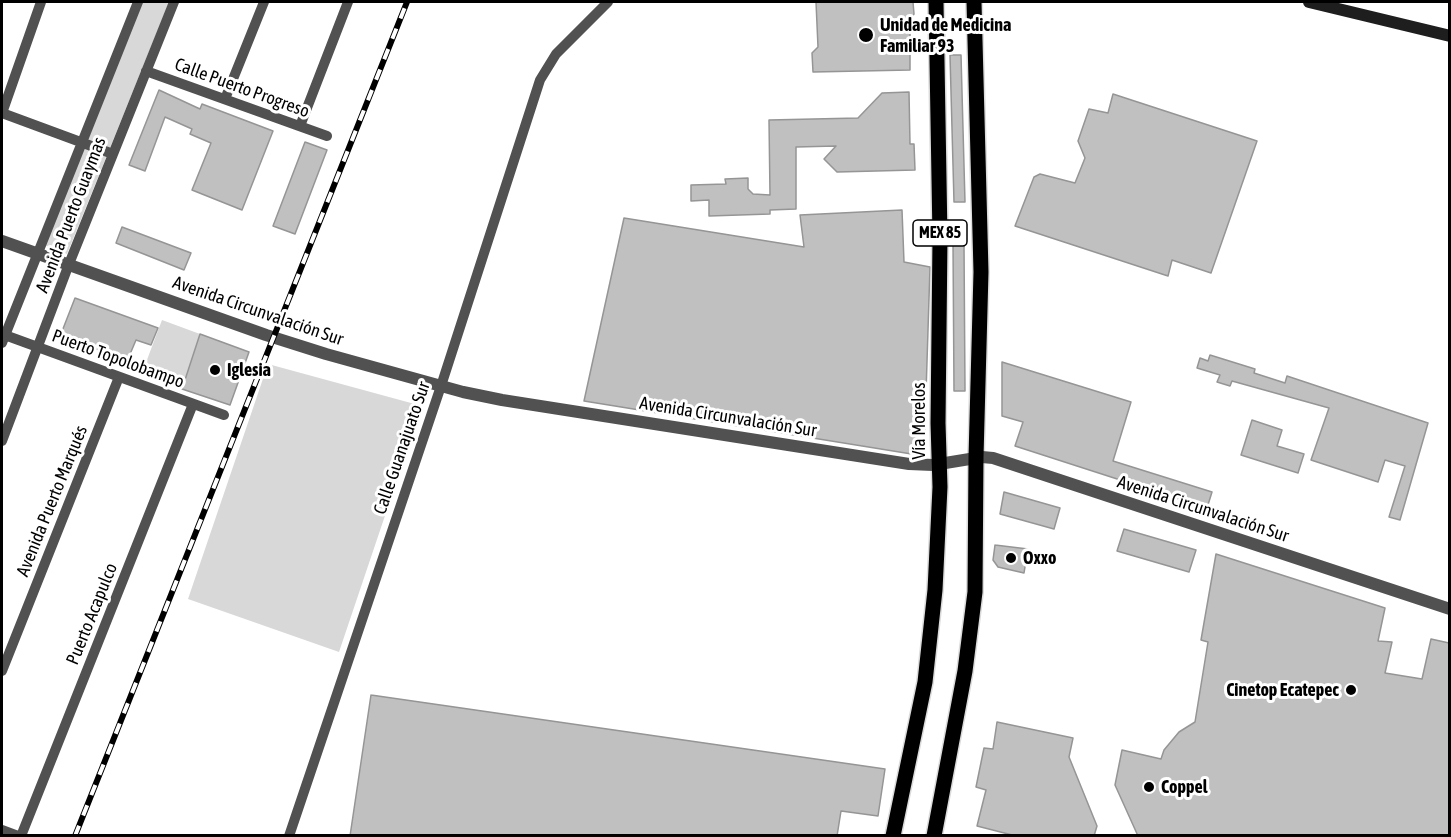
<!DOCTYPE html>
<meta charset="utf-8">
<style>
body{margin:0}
#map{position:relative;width:1451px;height:837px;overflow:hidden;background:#fff;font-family:"Asap Condensed",sans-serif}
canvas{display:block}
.frame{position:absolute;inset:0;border:3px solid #000;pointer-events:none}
</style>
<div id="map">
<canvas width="1451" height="837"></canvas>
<div class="frame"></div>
</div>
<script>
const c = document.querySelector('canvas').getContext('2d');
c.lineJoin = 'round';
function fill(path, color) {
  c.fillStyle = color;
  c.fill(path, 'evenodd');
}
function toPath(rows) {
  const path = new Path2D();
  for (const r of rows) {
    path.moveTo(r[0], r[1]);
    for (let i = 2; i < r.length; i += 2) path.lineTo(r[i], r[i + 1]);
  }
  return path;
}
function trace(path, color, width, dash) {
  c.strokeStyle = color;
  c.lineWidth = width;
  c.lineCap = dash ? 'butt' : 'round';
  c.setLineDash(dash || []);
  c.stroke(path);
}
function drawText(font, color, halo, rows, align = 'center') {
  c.font = font + ' "Asap Condensed",sans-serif';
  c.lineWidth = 6;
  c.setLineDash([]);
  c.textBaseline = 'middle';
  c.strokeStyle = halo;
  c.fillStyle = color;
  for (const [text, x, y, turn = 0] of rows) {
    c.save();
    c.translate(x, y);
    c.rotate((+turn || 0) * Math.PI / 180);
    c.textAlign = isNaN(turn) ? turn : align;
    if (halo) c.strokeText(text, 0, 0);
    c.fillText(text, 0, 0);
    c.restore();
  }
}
const green = toPath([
 [140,2,169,2,67,254,44,245],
 [162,320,200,334,182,389,142,373],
 [268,364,422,406,339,652,188,599]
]);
const building = toPath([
 [816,2,913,2,914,14,910,20,910,70,813,72,812,53,818,47,816,2],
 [950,55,961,55,965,202,954,202,950,55],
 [159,90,200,109,202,104,273,131,242,210,192,190,211,143,190,134,192,129,165,117,145,171,129,165,159,90],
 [909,92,910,144,914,144,915,170,837,172,824,159,836,146,796,147,796,209,770,210,770,214,709,216,709,200,691,201,691,185,726,184,725,179,748,178,748,189,753,194,770,195,769,120,858,118,882,93,909,92],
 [1113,94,1257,141,1211,273,1172,260,1168,276,1015,226,1034,177,1040,174,1075,183,1085,158,1078,141,1089,109,1108,113,1113,94],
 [305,142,327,150,295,234,273,226,305,142],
 [902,210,904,262,930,267,924,456,584,401,624,218,804,247,800,215,902,210],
 [122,227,191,253,184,270,116,243,122,227],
 [953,244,964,244,965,391,954,391,953,244],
 [75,298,158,328,151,345,136,340,125,366,105,358,107,353,77,342,76,346,59,339,75,298],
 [200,334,249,352,230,405,182,389,200,334],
 [1210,355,1255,369,1254,373,1285,383,1287,376,1428,423,1400,520,1389,517,1405,466,1385,460,1378,482,1311,460,1329,408,1232,381,1230,386,1217,382,1220,375,1197,368,1200,358,1208,361,1210,355],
 [1002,362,1131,402,1113,461,1212,492,1207,508,1015,446,1023,422,1002,416,1002,362],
 [1252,420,1282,430,1277,446,1304,454,1298,473,1241,455,1252,420],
 [1004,492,1060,508,1054,529,1000,514,1004,492],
 [1124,529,1196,550,1189,572,1117,551,1124,529],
 [995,545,1028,549,1024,573,998,567,993,560,995,545],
 [1216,554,1385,608,1378,641,1392,642,1385,673,1422,679,1431,639,1449,643,1449,836,1138,836,1115,785,1122,750,1161,759,1164,750,1179,732,1195,722,1208,642,1201,640,1216,554],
 [371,695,885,769,878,816,841,811,837,836,350,836,371,695],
 [997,722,1073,738,1069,757,1097,826,1094,836,1016,836,977,826,986,790,976,787,984,748,993,749,997,722]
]);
const minor = toPath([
 [146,71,327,136],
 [225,99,264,2],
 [2,113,113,154],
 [2,113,41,2],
 [300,126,348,2],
 [2,334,224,415],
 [2,343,138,2],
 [2,441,69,264,174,2],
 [2,671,119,377],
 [2,830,18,836],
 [21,836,193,404],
 [289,836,441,386,540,80,556,54,608,2]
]);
const tertiary = toPath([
 [2,241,266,335,326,354,463,392,502,400,909,464,933,465,982,457,993,458,1450,609]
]);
const secondary = toPath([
 [1309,2,1450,36]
]);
const primary = toPath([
 [893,836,925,682,935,590,940,487,938,423,940,238,936,2],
 [934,836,965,671,975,592,976,457,981,272,974,2]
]);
const rail = toPath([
 [75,836,407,2]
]);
const markers = [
 [866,35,8,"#000"],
 [215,370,6,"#000"],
 [1011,558,6,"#000"],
 [1351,690,6,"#000"],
 [1149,787,6,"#000"]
];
const shields = [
 [940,233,54]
];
const shieldNames = [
 ["MEX 85",940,233]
];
const poiNames = [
 ["Unidad de Medicina",880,25],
 ["Familiar 93",880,46],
 ["Iglesia",227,370],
 ["Oxxo",1023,558],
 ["Cinetop Ecatepec",1339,690,"right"],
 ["Coppel",1161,787]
];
const streetNames = [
 ["Calle Puerto Progreso",242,88,20],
 ["Avenida Puerto Guaymas",71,215,-69],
 ["Avenida Circunvalación Sur",258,311,19],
 ["Puerto Topolobampo",118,359,20],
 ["Avenida Circunvalación Sur",728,417,9],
 ["Vía Morelos",919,421,-90],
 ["Calle Guanajuato Sur",402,448,-71],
 ["Avenida Puerto Marqués",52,501,-68],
 ["Avenida Circunvalación Sur",1203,509,18],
 ["Puerto Acapulco",92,614,-68]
];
fill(green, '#d8d8d8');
fill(building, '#c0c0c0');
trace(building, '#959595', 1.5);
trace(primary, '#dbdbdb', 18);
trace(minor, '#515151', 10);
trace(tertiary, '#515151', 12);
trace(secondary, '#1e1e1e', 12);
trace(primary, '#000', 15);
trace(rail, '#000', 6);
trace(rail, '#fff', 4, [11]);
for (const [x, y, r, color] of markers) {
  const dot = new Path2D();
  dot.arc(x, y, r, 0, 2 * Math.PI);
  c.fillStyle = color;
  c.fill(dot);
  trace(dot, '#fff', 2);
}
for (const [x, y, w] of shields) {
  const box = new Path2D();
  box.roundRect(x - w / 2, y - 13, w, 26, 4.5);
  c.fillStyle = '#fff';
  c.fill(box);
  trace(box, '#000', 1.5);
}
drawText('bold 16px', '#000', null, shieldNames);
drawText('bold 18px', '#000', '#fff', poiNames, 'left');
drawText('18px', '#000', '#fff', streetNames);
</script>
